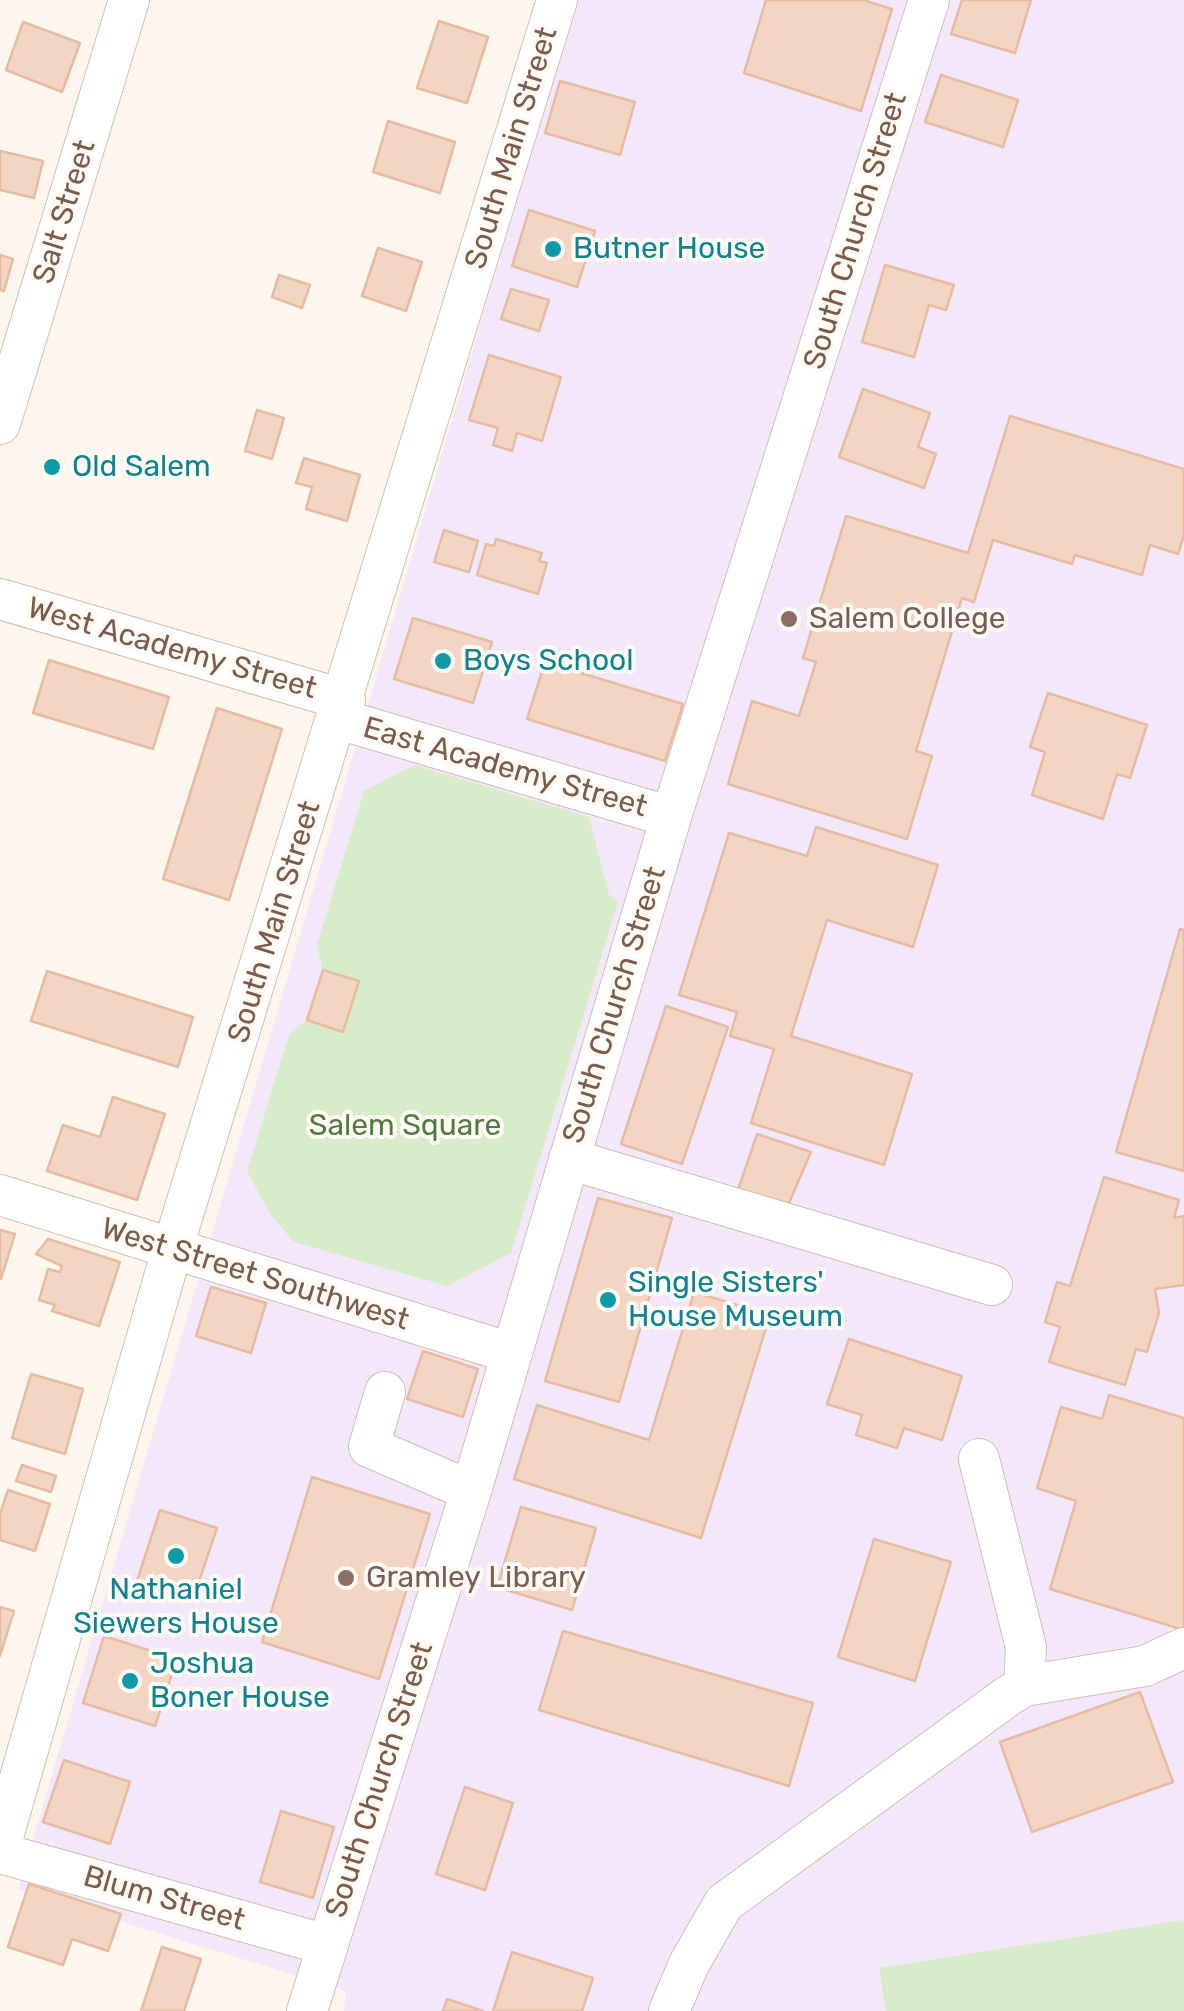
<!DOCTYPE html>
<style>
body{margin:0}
canvas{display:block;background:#fdf6ec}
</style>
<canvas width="1184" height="2011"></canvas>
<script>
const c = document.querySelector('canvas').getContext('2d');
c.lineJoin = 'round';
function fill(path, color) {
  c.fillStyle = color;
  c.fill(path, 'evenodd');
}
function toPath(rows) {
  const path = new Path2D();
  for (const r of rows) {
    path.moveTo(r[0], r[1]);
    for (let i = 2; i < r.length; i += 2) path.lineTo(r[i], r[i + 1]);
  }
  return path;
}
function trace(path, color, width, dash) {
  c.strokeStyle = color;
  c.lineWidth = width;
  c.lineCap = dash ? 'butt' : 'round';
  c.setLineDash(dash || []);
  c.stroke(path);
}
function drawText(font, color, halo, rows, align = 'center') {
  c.font = font + ' Rubik,sans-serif';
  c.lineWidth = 8;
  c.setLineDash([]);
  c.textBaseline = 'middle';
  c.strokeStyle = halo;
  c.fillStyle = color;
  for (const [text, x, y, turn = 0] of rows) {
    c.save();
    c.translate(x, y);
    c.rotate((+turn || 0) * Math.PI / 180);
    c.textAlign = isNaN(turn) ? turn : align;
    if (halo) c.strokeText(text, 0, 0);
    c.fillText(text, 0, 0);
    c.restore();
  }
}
const education = toPath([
 [576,0,1184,0,1184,2011,344,2011,346,1991,18,1890]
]);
const green = toPath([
 [414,765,589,817,609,895,618,902,511,1253,447,1286,294,1242,270,1214,247,1171,289,1035,307,1020,323,970,317,945,364,791],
 [1184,1920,1184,2011,886,2011,879,1968]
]);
const building = toPath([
 [766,0,863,0,892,9,861,111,744,73,766,0],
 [962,0,1031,0,1015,53,951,34,962,0],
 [439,21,488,37,467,103,417,88,439,21],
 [23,22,80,43,62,92,6,70,23,22],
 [941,75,1018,100,1003,147,925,122,941,75],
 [560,81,635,102,620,155,545,133,560,81],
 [388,121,455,142,440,193,373,172,388,121],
 [0,151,43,161,34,198,0,190,0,151],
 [529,210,595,231,577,287,512,266,529,210],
 [378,248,422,262,406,311,362,296,378,248],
 [0,255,13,259,4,291,0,290,0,255],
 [885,265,954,285,946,310,929,305,914,357,862,342,885,265],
 [279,275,310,285,302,308,272,297,279,275],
 [511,289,549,300,539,331,501,319,511,289],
 [489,355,561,377,542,441,517,433,512,451,493,445,498,428,469,420,489,355],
 [863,389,930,413,918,447,936,454,924,488,839,457,863,389],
 [257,410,284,418,272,459,245,451,257,410],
 [1010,416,1184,469,1184,535,1178,554,1150,545,1142,575,1075,555,1072,564,993,540,974,602,962,598,916,751,932,756,907,839,728,784,752,701,799,716,816,662,803,658,846,516,968,553,1010,416],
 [304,458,360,475,347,521,306,509,312,487,296,483,304,458],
 [444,530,478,541,469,572,434,562,444,530],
 [496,539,542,553,539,561,547,563,538,594,477,575,486,544,494,546,496,539],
 [413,618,492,642,473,703,394,679,413,618],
 [49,660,169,697,153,749,33,713,49,660],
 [545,662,683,704,665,761,527,719,545,662],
 [1048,693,1147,725,1130,778,1117,774,1103,819,1032,795,1045,752,1030,747,1048,693],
 [217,708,282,729,229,900,163,879,217,708],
 [816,827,938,865,913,947,827,920,791,1036,912,1074,884,1165,751,1123,774,1049,730,1036,737,1012,679,995,729,833,807,856,816,827],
 [1180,929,1184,930,1184,1171,1116,1152,1180,929],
 [323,970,359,981,343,1032,307,1020,323,970],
 [47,971,193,1017,178,1067,31,1021,47,971],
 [666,1006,728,1027,682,1164,621,1144,666,1006],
 [113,1097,165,1114,137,1200,47,1171,63,1125,100,1137,113,1097],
 [757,1134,811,1152,786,1210,737,1193,757,1134],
 [1104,1177,1179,1200,1174,1218,1184,1216,1184,1285,1155,1289,1159,1313,1147,1352,1136,1349,1125,1385,1049,1362,1060,1327,1045,1322,1057,1282,1070,1286,1104,1177],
 [598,1198,672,1218,619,1402,545,1381,598,1198],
 [0,1230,15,1234,1,1279,0,1279,0,1230],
 [48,1239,120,1262,99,1326,52,1311,55,1305,39,1300,48,1269,60,1272,62,1266,36,1254,48,1239],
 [211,1287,266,1303,251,1353,196,1336,211,1287],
 [694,1292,770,1315,701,1538,514,1479,537,1405,649,1440,694,1292],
 [849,1339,962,1376,942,1440,904,1428,897,1448,856,1435,862,1415,827,1404,849,1339],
 [423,1351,478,1369,463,1417,407,1399,423,1351],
 [31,1374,83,1389,65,1454,12,1438,31,1374],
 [1109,1395,1184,1418,1184,1630,1050,1589,1076,1501,1037,1488,1061,1407,1102,1419,1109,1395],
 [22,1465,56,1476,51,1492,16,1481,22,1465],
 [312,1477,430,1514,379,1679,262,1642,312,1477],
 [8,1490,50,1504,35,1551,0,1540,0,1514,8,1490],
 [521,1507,596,1528,572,1610,497,1587,521,1507],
 [160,1510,217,1528,192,1602,136,1584,160,1510],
 [874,1539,951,1562,915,1681,838,1657,874,1539],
 [0,1607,14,1611,0,1656,0,1607],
 [563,1631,813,1703,789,1786,539,1710,563,1631],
 [104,1636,177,1659,155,1726,83,1703,104,1636],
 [1140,1692,1173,1782,1032,1832,1000,1742,1140,1692],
 [64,1760,130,1782,110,1844,43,1822,64,1760],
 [465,1787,513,1803,485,1890,436,1874,465,1787],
 [281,1811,334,1827,313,1898,260,1882,281,1811],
 [29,1884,121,1914,108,1951,72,1939,63,1965,8,1947,29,1884],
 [162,1947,201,1959,184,2011,141,2011,162,1947],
 [512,1952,593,1978,582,2011,493,2011,512,1952],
 [447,1999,483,2011,443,2011,447,1999]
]);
const minor = toPath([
 [0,424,129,0],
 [0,599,345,700],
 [339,719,671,817],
 [569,1159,992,1285],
 [0,1195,511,1353],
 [385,1392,369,1447,471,1491],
 [979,1459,1026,1647,1024,1686],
 [0,1847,172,1250,557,0],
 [0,1853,327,1945],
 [307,2011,471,1491,671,817,929,0],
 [669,2011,689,1964,724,1903,1008,1696,1024,1686,1145,1666,1184,1648]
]);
const markers = [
 [553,249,10,"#0f9aa8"],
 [52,467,10,"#0f9aa8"],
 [789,619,10,"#8d6e63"],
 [443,661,10,"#0f9aa8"],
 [608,1300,10,"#0f9aa8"],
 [176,1556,10,"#0f9aa8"],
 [346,1578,10,"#8d6e63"],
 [130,1681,10,"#0f9aa8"]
];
const streetNames = [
 ["South Main Street",512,148,-73],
 ["Salt Street",65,212,-73],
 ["South Church Street",856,231,-73],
 ["West Academy Street",172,649,16],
 ["East Academy Street",505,768,16],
 ["South Main Street",275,922,-73],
 ["South Church Street",615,1005,-73],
 ["West Street Southwest",255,1275,17],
 ["South Church Street",380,1780,-72],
 ["Blum Street",164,1899,16]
];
const cultureNames = [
 ["Butner House",573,249],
 ["Old Salem",72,467],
 ["Boys School",463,661],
 ["Single Sisters'",628,1283],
 ["House Museum",628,1317],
 ["Nathaniel",176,1590,"center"],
 ["Siewers House",176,1624,"center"],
 ["Joshua",150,1664],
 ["Boner House",150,1698]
];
const educationNames = [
 ["Salem College",809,619],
 ["Gramley Library",366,1578]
];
const parkNames = [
 ["Salem Square",405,1126]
];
fill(education, '#f3e8fa');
fill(green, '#d8ecc9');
fill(building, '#f3d5c3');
trace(building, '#e6bba3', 2.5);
trace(minor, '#d1beb0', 42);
trace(minor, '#fff', 40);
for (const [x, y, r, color] of markers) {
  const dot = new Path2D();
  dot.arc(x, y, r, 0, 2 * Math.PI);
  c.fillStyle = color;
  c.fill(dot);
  trace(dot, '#fffaf3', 4);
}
drawText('30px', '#7a5c4d', '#fffaf3', streetNames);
drawText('30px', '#0d838f', '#fffaf3', cultureNames, 'left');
drawText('30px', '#785e54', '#fffaf3', educationNames, 'left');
drawText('30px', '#537a41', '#fffaf3', parkNames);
</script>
